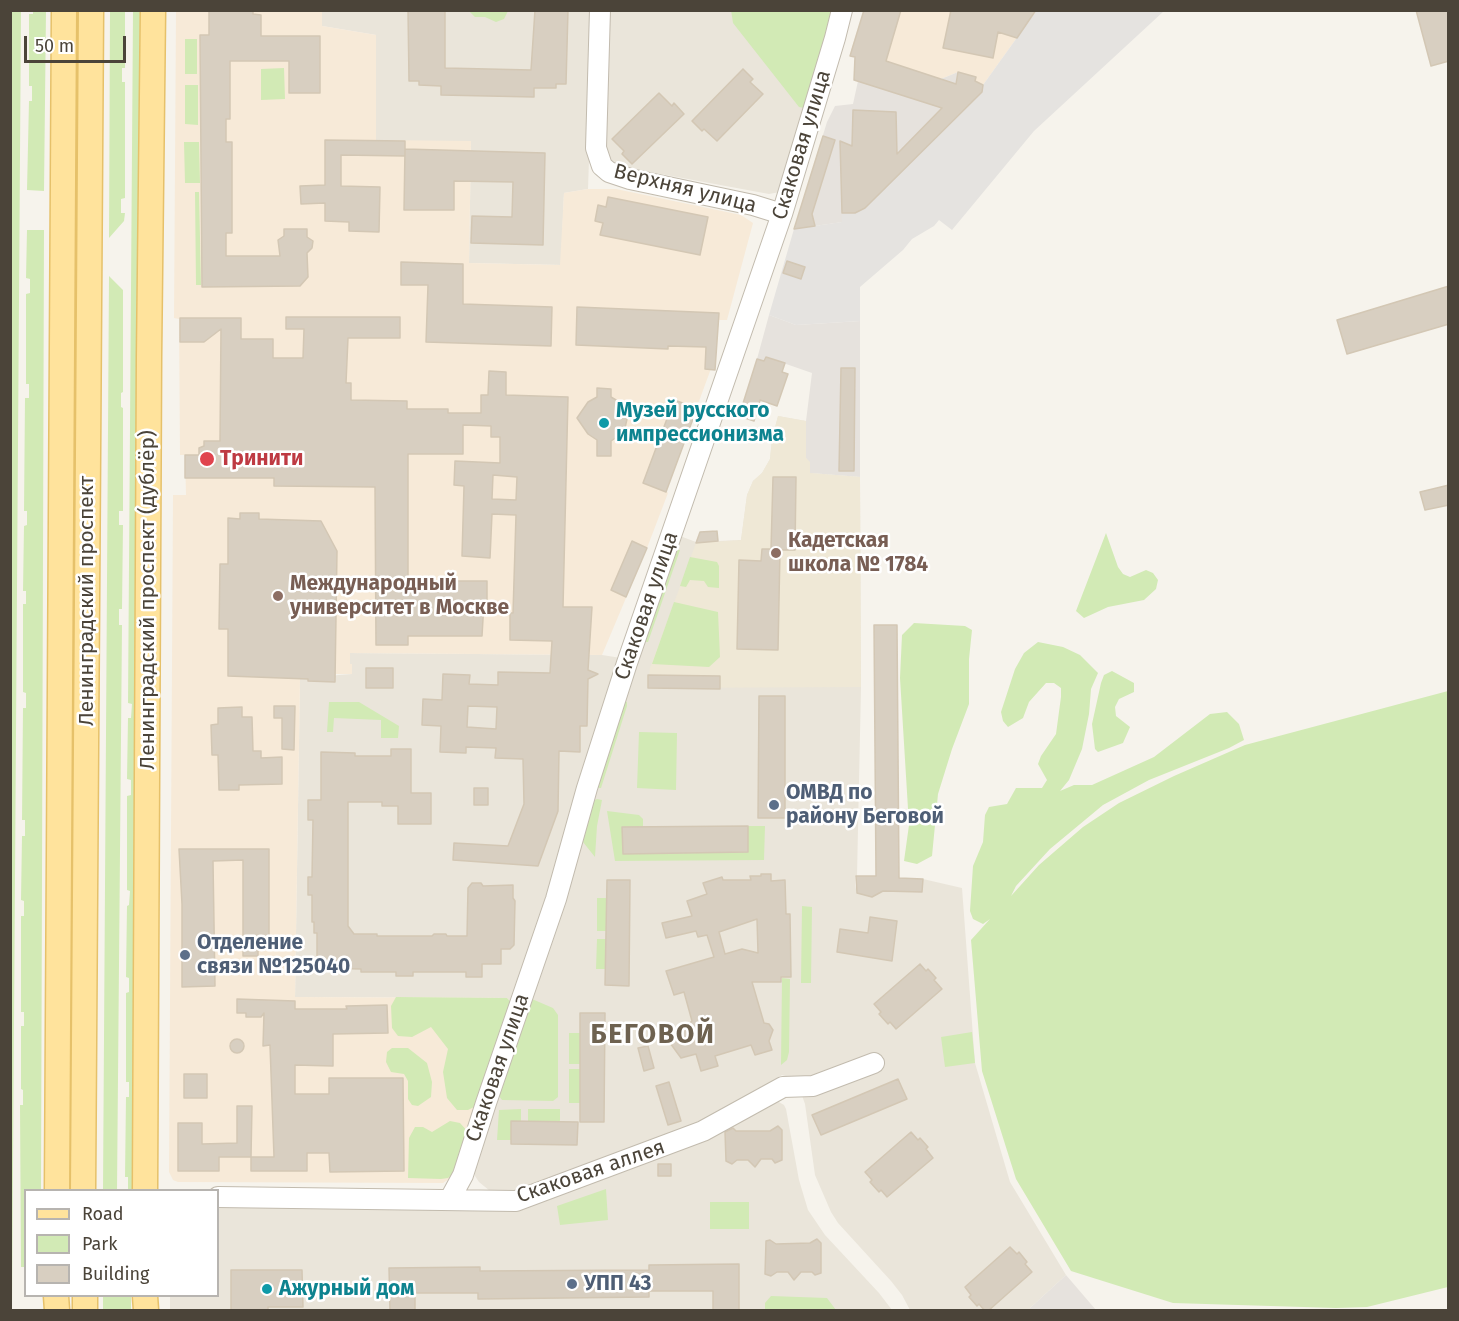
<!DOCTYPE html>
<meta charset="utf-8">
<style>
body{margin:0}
#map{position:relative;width:1459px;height:1321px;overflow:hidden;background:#f6f3ec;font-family:"Fira Sans",sans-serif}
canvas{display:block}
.frame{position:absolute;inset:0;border:12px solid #4b4439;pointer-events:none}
.legend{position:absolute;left:24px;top:1189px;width:195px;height:108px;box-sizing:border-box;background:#fff;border:2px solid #b7b4b0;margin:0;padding:8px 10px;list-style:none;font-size:18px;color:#4b4439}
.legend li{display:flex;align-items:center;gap:12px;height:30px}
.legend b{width:30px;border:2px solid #b7b4b0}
.scale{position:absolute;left:24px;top:36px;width:102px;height:27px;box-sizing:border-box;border:3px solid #4b4439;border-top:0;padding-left:8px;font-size:18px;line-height:21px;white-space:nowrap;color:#4b4439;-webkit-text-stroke:4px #fff;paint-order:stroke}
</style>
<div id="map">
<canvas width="1459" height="1321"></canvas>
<div class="frame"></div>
<ul class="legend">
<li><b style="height:8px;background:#ffe39c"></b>Road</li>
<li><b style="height:16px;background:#d2eab5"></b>Park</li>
<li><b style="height:16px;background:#d8cfc1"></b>Building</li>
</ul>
<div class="scale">50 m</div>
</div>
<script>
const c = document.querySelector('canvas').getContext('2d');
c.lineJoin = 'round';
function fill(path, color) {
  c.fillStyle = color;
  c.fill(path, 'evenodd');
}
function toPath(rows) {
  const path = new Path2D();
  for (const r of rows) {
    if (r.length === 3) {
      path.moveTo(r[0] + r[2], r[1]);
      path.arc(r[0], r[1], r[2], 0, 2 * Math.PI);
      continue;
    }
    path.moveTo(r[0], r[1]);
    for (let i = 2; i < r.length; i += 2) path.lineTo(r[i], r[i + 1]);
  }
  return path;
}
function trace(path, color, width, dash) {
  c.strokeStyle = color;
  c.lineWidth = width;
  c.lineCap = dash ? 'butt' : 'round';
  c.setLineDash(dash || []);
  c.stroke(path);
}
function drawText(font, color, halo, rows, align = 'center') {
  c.font = font + ' "Fira Sans",sans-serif';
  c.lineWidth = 5;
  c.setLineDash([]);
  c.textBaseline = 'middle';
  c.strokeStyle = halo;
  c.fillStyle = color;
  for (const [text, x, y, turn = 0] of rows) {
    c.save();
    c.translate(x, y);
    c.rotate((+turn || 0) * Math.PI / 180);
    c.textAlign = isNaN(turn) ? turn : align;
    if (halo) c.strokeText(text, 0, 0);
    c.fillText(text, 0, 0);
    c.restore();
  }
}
const residential = toPath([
 [322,11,594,11,588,189,564,193,561,265,469,263,471,141,376,141,376,35,322,26],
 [609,11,832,11,780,192,769,194,612,165,601,148],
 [778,416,806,421,806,458,810,473,860,477,861,687,857,876,855,877,855,885,857,893,872,897,888,888,889,891,922,892,923,879,962,888,975,1063,1010,1182,1066,1275,1030,1308,1030,1310,910,1310,902,1295,891,1281,838,1223,831,1212,815,1175,805,1104,799,1087,792,1078,782,1075,700,1125,524,1191,498,1193,490,1191,479,1182,475,1176,474,1170,642,644,680,536,696,542,741,540,747,495,753,481,762,473,770,459,772,439],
 [350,653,602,655,621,658,554,881,512,1003,507,998,295,997,300,678,352,674,350,664],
 [777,1101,784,1105,786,1109,799,1180,808,1210,825,1235,879,1293,892,1310,170,1310,170,1296,218,1296,218,1205,479,1208]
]);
const commercial = toPath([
 [176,11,322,11,322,26,376,35,376,140,471,141,469,263,560,265,564,193,588,189,616,189,741,215,753,223,727,320,719,320,716,355,666,491,668,493,647,548,602,655,350,653,350,664,352,664,352,674,335,674,335,682,308,681,307,678,300,679,295,997,507,998,512,1003,452,1177,443,1183,178,1182,173,1180,169,1172,173,495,186,495,185,455,180,455,179,319,174,318],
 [864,11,1036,11,983,85,975,81,976,77,958,72,941,79,851,50]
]);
const industrial = toPath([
 [958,72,976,77,975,81,983,85,982,92,865,208,855,213,843,222,794,229,827,122,835,106,853,104,858,81,941,79],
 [769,315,796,325,860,321,860,477,810,473,806,458,806,421,812,373,766,357,764,361,757,359],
 [1066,1275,1096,1310,1030,1310,1030,1308]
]);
const education = toPath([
 [778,416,806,421,806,458,810,462,810,473,860,477,861,687,648,688,650,668,696,543,741,540,747,495,753,481,762,473,770,459,772,439]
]);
const green = toPath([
 [21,10,12,1310,11,1310,11,11],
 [140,10,132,1190,128,1190,128,1177,125,1177,126,1097,129,1097,129,1082,126,1082,126,993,129,992,129,978,126,977,127,906,129,905,130,891,127,890,127,796,131,795,131,780,127,779,128,718,131,718,132,704,128,703,133,11],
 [731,10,832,11,809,109,799,107,733,23],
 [33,11,46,11,44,191,27,190,29,101,32,101,32,86,29,86,29,14,33,14],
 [110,11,125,11,125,68,122,68,122,82,125,82,125,198,121,199,121,213,125,213,124,221,109,238],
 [469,11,508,11,504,19,496,22,485,17,475,17],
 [185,39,197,39,197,74,185,74],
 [284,68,285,99,261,100,261,69],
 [185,85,198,85,198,125,185,124],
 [184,142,199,142,200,183,185,183],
 [195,192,199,192,201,285,196,285],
 [27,230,44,230,41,1190,26,1190,25,1267,21,1267,20,1105,23,1105,23,1090,21,1089,21,1026,24,1026,24,1012,21,1012,21,916,24,916,24,901,21,900,22,836,25,836,25,820,22,820,23,708,26,708,26,693,23,692,23,604,26,604,26,591,23,591,24,526,27,525,27,511,24,511,25,398,29,398,29,384,26,384,26,294,30,293,30,279,26,278],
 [109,276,123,290,123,392,121,393,121,407,123,408,123,511,119,511,119,525,123,525,122,609,119,609,119,625,122,625,117,1190,103,1190],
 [1106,533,1118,567,1123,574,1130,577,1146,570,1153,573,1158,580,1156,589,1144,600,1108,607,1084,618,1076,611],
 [676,549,680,550,648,642,646,642,644,640],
 [690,557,717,562,719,566,719,588,708,587,704,581,690,580,686,587,680,586],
 [674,602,718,612,720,657,709,667,652,664],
 [914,623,965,626,972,630,969,659,969,704,952,749,938,794,932,856,917,864,904,861,909,825,900,678,902,635],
 [1038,642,1063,647,1080,655,1098,673,1091,689,1089,714,1082,749,1069,780,1060,791,1074,785,1092,785,1154,757,1210,714,1227,712,1239,724,1244,740,1229,748,1149,780,1103,805,1050,849,1016,886,1011,896,1039,865,1083,827,1119,803,1174,776,1245,745,1448,691,1448,1287,1367,1307,1336,1308,1173,1303,1071,1271,1016,1179,982,1071,971,940,990,919,983,924,973,919,970,911,973,866,983,842,985,815,989,807,1007,804,1016,788,1042,788,1047,780,1038,764,1041,756,1056,734,1061,697,1061,688,1054,683,1046,683,1029,702,1023,718,1008,727,1003,721,1001,712,1015,669,1024,653],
 [1112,671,1134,683,1134,692,1119,699,1115,707,1116,716,1130,727,1123,743,1098,752,1095,749,1092,724,1101,683,1104,675],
 [624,701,627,702,627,706,601,788,598,788,596,786],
 [329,702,359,702,399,726,398,738,381,738,381,720,334,718,333,732,327,732],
 [639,732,677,733,676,790,637,788],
 [597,799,602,800,597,826,595,857,583,842,593,801],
 [607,811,639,815,643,819,643,827,622,827,623,854,748,852,748,826,765,826,764,860,615,861],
 [597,898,607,898,606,931,597,931],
 [802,906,812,907,811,983,801,983],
 [597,939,606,939,606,969,596,969],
 [782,978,790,979,789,1052,787,1060,781,1065],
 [396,997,507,998,512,1003,478,1105,468,1110,457,1110,447,1098,443,1072,448,1049,431,1027,412,1037,398,1036,392,1028,391,1006],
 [532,999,553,1008,558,1015,558,1097,553,1101,502,1100,499,1096],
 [972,1032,975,1063,945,1067,941,1037],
 [569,1033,580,1033,580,1064,569,1064],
 [392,1048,408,1048,427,1063,432,1082,431,1097,418,1106,412,1105,408,1099,408,1081,404,1074,391,1072,386,1062,387,1052],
 [569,1069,580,1069,580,1103,569,1103],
 [521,1109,521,1121,511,1122,511,1140,497,1140,499,1110],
 [528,1109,560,1109,560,1122,528,1121],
 [450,1121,460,1123,469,1133,456,1171,448,1178,441,1179,408,1178,409,1138,415,1127,423,1127,432,1132],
 [606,1189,608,1220,560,1225,557,1206],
 [710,1202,749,1202,749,1229,710,1229],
 [103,1296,131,1296,131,1310,103,1310],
 [771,1296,827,1298,836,1310,765,1310,765,1303]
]);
const parking = toPath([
 [1036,11,1164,11,1034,131,952,230,939,220,934,226,912,239,903,250,860,287,860,321,796,325,769,315,794,229,842,222,842,213,855,213,865,208,981,92,983,85]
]);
const building = toPath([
 [209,10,253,10,253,14,261,15,261,36,320,36,320,93,289,93,289,61,230,61,230,119,226,119,226,142,232,142,232,233,226,233,226,256,280,256,278,240,284,236,284,229,307,229,307,237,313,241,312,248,307,253,308,277,300,286,202,287,200,35,209,35,209,10],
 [408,10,445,10,445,68,531,70,535,10,568,10,566,84,556,84,556,88,534,88,534,97,441,95,441,86,419,85,419,81,409,81,408,10],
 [864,10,901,10,886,61,956,84,958,72,976,77,975,81,983,85,982,92,865,208,855,213,842,213,840,141,852,146,853,110,896,112,897,154,942,108,854,80,855,57,850,56,864,10],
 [951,10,1036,10,1017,38,998,32,993,58,943,48,951,10],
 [1416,10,1449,10,1449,61,1431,66,1416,10],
 [743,69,753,79,750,82,763,94,717,141,704,129,702,131,692,121,743,69],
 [659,93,672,106,674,103,684,114,632,164,622,154,624,151,612,139,659,93],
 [823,136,835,140,812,214,815,226,794,229,823,136],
 [325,140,405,141,405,156,341,155,341,186,380,187,379,232,349,231,349,222,325,221,325,203,301,204,300,186,325,185,325,140],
 [405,149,545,153,543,245,471,243,472,216,512,217,513,182,454,181,454,210,404,210,405,149],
 [608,197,708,217,700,255,600,235,603,223,595,221,598,205,606,207,608,197],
 [787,261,805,267,801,279,783,273,787,261],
 [401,262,463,264,463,304,552,307,551,346,426,342,428,285,401,285,401,262],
 [1449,286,1449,324,1347,354,1337,320,1449,286],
 [577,307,719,313,715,370,705,369,706,347,668,346,668,349,576,345,577,307],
 [286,317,400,317,400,338,348,338,346,383,351,383,351,400,407,401,407,409,448,409,448,413,481,413,481,395,488,395,489,371,506,372,506,395,568,397,563,607,592,607,588,670,598,674,588,679,587,726,580,726,580,752,559,751,558,811,538,866,453,860,454,843,508,846,524,804,523,759,495,758,496,748,466,747,466,753,440,752,441,726,422,725,423,699,442,700,443,674,470,675,469,684,498,685,498,672,550,673,552,641,510,640,510,613,513,613,516,515,492,514,490,558,462,556,464,486,454,485,455,461,500,463,500,437,491,437,491,426,463,425,463,454,408,454,408,586,442,585,442,581,487,581,487,602,484,602,482,636,408,636,408,645,376,645,375,487,274,486,274,478,185,478,185,455,199,455,199,448,204,446,204,441,220,441,221,329,204,342,180,342,180,318,241,318,241,339,273,339,273,358,303,358,304,329,286,329,286,317],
 [493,475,517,477,516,500,492,499,493,475],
 [468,706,497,707,496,729,467,727,468,706],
 [766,357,785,363,782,372,788,374,777,406,760,400,754,421,739,416,757,359,764,361,766,357],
 [841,368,855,368,854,471,839,471,841,368],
 [597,388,611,389,611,397,621,403,626,410,627,419,625,428,620,435,611,441,611,456,597,456,597,440,588,434,577,418,588,402,597,397,597,388],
 [674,400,697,408,666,492,643,483,674,400],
 [773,477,796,477,795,550,780,550,778,650,737,649,739,560,761,561,762,549,771,549,773,477],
 [1449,485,1449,505,1425,510,1420,492,1449,485],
 [240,513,259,513,259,519,321,521,337,551,335,682,308,681,308,679,228,676,228,629,219,629,220,564,228,564,228,518,240,519,240,513],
 [717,531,718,541,696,543,700,532,717,531],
 [632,541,647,548,626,597,611,590,632,541],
 [874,625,897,625,899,878,923,879,922,892,883,891,872,897,857,893,856,876,876,876,874,625],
 [366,668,393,668,393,688,366,688,366,668],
 [648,675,720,676,720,689,648,688,648,675],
 [759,696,785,696,785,818,758,818,759,696],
 [274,706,295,706,294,750,282,749,282,718,274,718,274,706],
 [242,707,242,717,252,717,253,751,261,751,261,758,282,757,282,784,239,785,239,790,219,790,218,755,212,755,211,725,218,724,218,708,242,707],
 [391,749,411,749,411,793,431,793,431,824,398,824,398,806,382,806,382,802,348,802,348,926,354,934,377,934,377,936,432,936,434,934,446,934,447,936,467,936,468,888,472,883,481,883,483,886,513,885,513,898,515,901,514,945,510,949,501,949,501,964,482,964,482,977,466,977,466,972,413,972,413,976,396,976,396,972,361,972,361,969,317,968,317,933,314,933,314,922,312,922,312,895,308,895,308,877,312,877,313,820,308,820,308,800,321,800,321,752,355,753,355,756,391,756,391,749],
 [474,788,488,788,488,805,474,805,474,788],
 [748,826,748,852,623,854,622,827,748,826],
 [179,849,269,849,269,940,258,940,258,956,243,956,243,860,213,861,215,986,182,987,182,904,179,849],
 [761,874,771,874,771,881,785,880,786,914,790,914,791,977,781,977,781,982,752,982,764,1023,769,1024,773,1030,769,1041,772,1050,755,1055,751,1045,715,1056,718,1066,701,1071,696,1054,681,1058,665,1036,677,1034,692,1021,684,992,674,995,666,971,714,957,707,935,698,937,696,931,666,938,662,923,692,916,687,901,707,894,703,883,722,877,723,880,751,880,750,876,761,876,761,874],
 [757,919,758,953,742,949,725,954,719,932,757,919],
 [607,880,630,880,629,986,605,985,607,880],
 [870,917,897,921,892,961,837,952,840,929,868,933,870,917],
 [920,964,926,971,928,969,936,978,934,980,942,989,896,1029,890,1022,888,1024,879,1014,881,1012,874,1004,920,964],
 [237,999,295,1001,295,1009,347,1009,346,1006,387,1005,388,1033,333,1034,333,1066,295,1065,295,1094,329,1094,329,1078,403,1078,404,1171,330,1172,329,1153,307,1153,307,1171,251,1171,251,1157,274,1157,270,1045,263,1046,264,1013,261,1017,246,1017,246,1013,237,1013,237,999],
 [580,1013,605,1013,604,1122,580,1122,580,1013],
 [237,1046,7],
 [648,1046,654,1068,644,1071,638,1048,648,1046],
 [184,1074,207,1074,207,1098,184,1098,184,1074],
 [898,1079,907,1099,821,1135,812,1115,898,1079],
 [669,1082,681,1121,668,1125,656,1086,669,1082],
 [237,1106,252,1106,251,1157,219,1157,219,1171,178,1171,178,1123,202,1123,202,1144,237,1143,237,1106],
 [511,1121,578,1122,577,1145,511,1144,511,1121],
 [778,1126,782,1130,782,1160,775,1163,772,1159,761,1159,755,1167,748,1160,737,1160,732,1164,726,1161,725,1132,733,1128,736,1131,770,1131,778,1126],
 [911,1132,918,1140,920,1138,928,1147,926,1149,933,1158,887,1197,881,1190,879,1192,870,1182,872,1180,865,1172,911,1132],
 [658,1164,671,1164,671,1176,658,1176,658,1164],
 [817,1239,821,1243,821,1273,815,1275,812,1272,801,1272,794,1280,788,1272,777,1272,771,1276,765,1274,766,1241,770,1240,776,1244,810,1243,817,1239],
 [1010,1247,1017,1254,1019,1252,1027,1262,1025,1264,1032,1272,988,1311,985,1311,979,1304,977,1306,969,1297,971,1295,965,1287,1010,1247],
 [739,1264,739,1311,713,1311,713,1291,649,1291,649,1297,478,1299,478,1293,415,1293,415,1311,390,1311,389,1268,480,1267,480,1271,649,1270,649,1265,739,1264],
 [231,1270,302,1270,303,1307,268,1307,268,1311,231,1311,231,1270]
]);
const minor = toPath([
 [600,10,596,148,602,166,609,172,630,179,753,205,782,214],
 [218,1197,516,1201,703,1131,783,1087,813,1086,874,1063],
 [450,1199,463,1175,486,1103,556,899,587,788,627,663,782,214,835,38,842,10]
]);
const major = toPath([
 [57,1190,64,10],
 [83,1190,91,10],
 [145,1190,149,357,153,10],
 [56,1296,57,1310],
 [145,1296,146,1310],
 [85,1310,85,1296]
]);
const markers = [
 [604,423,6,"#0f9aa8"],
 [207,459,8,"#e0444e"],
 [776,553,6,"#8d6e63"],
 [278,596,6,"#8d6e63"],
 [774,805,6,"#5c6f8a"],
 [185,955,6,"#5c6f8a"],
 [572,1284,6,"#5c6f8a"],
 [267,1289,6,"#0f9aa8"]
];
const streetNames = [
 ["Скаковая улица",802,145,-73],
 ["Верхняя улица",685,189,14],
 ["Ленинградский проспект (дублёр)",148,600,-90],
 ["Ленинградский проспект",87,601,-90],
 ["Скаковая улица",647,606,-71],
 ["Скаковая улица",498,1068,-71],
 ["Скаковая аллея",591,1172,-19]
];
const cultureNames = [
 ["Музей русского",616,411],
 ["импрессионизма",616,435],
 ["Ажурный дом",279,1289]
];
const healthNames = [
 ["Тринити",220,459]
];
const educationNames = [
 ["Кадетская",788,541],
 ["школа № 1784",788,565],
 ["Международный",290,584],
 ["университет в Москве",290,608]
];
const serviceNames = [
 ["ОМВД по",786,793],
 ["району Беговой",786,817],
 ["Отделение",197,943],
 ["связи №125040",197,967],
 ["УПП 43",584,1284]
];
const districtNames = [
 ["БЕГОВОЙ",653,1035]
];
fill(residential, '#eae5da');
fill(commercial, '#f7ead8');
fill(industrial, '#e6e2dd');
fill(education, '#efe8d6');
fill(green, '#d2eab5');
fill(parking, '#e5e3e0');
fill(building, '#d8cfc1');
trace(building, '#d3c7b4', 1.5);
trace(minor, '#c2bbae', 22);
trace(major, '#e6c16a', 27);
trace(minor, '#fff', 20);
trace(major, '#ffe39c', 24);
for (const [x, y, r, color] of markers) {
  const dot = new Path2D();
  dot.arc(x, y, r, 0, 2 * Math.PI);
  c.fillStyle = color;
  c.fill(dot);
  trace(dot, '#fff', 2);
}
drawText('21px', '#4b4439', '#fff', streetNames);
drawText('bold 21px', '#0d838f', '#fff', cultureNames, 'left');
drawText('bold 21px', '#be3a42', '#fff', healthNames, 'left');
drawText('bold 21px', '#785e54', '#fff', educationNames, 'left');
drawText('bold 21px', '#4e5e75', '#fff', serviceNames, 'left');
c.letterSpacing = '1.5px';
drawText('bold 27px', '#6e6250', '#fff', districtNames);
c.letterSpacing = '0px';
</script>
